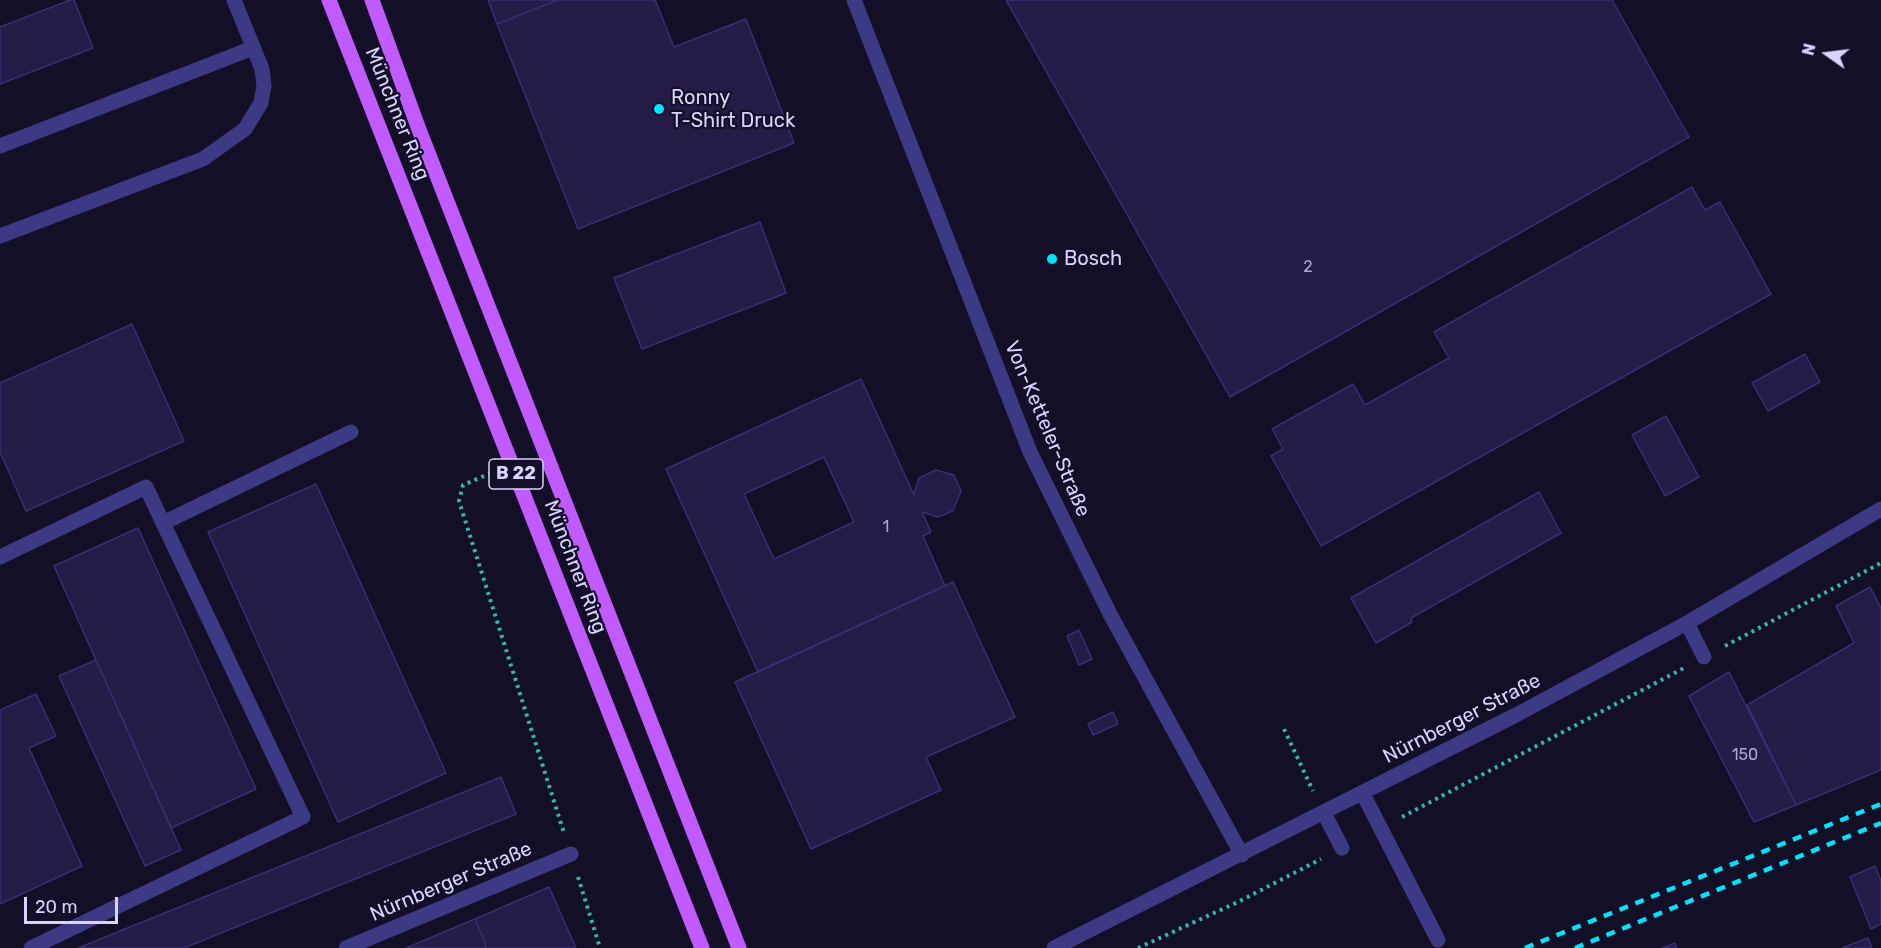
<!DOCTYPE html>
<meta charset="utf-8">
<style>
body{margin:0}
#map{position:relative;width:1881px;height:948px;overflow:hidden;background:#130f26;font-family:Rubik,sans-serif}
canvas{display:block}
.north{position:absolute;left:1797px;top:24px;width:60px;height:60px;-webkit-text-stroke:4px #130f26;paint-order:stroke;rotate:284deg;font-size:16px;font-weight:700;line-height:24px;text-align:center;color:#d9d4ff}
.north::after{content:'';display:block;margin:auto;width:21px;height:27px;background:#d9d4ff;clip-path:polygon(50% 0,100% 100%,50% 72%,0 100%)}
.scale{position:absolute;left:24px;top:897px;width:94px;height:27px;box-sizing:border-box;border:3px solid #d9d4ff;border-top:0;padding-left:8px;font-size:18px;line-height:21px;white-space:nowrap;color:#d9d4ff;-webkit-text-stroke:4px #130f26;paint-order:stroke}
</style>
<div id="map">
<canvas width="1881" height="948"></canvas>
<div class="north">N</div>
<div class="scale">20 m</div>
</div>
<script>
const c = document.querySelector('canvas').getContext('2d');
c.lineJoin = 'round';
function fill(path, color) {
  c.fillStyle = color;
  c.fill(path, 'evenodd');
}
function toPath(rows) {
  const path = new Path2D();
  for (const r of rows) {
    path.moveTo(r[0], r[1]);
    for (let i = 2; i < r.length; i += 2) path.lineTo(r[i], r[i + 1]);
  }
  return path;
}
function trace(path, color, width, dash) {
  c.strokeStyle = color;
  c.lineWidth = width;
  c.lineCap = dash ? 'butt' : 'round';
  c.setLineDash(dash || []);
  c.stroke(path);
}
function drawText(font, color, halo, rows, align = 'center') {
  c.font = font + ' Rubik,sans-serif';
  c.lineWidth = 4.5;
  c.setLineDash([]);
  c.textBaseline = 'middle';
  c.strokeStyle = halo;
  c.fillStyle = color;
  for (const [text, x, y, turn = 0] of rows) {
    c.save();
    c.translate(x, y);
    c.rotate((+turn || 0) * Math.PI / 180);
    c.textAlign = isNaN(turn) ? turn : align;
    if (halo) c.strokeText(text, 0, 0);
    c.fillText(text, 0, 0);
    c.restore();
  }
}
const building = toPath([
 [70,0,74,0,93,48,0,84,0,27,70,0],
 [488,0,558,0,497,24,488,0],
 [558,0,655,0,674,47,746,19,794,143,578,229,497,24,558,0],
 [1006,0,1612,0,1689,137,1230,397,1006,0],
 [1692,187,1705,210,1720,202,1771,294,1321,546,1271,456,1283,449,1272,429,1353,384,1365,405,1449,358,1434,332,1692,187],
 [760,222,786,293,642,349,614,278,760,222],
 [132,324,184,441,26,511,0,452,0,383,132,324],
 [1805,354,1820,382,1768,411,1752,383,1805,354],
 [861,379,914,495,919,478,936,470,954,475,961,491,953,511,938,517,922,512,931,532,923,536,945,586,758,672,666,469,861,379],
 [824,457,854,522,774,559,744,494,824,457],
 [1666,416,1699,477,1665,496,1632,435,1666,416],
 [316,484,446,773,338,822,208,532,316,484],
 [1539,492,1561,533,1411,618,1412,622,1376,643,1351,598,1539,492],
 [138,528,256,789,171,828,54,566,138,528],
 [953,582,1015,717,926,757,941,790,811,849,735,682,953,582],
 [1870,587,1881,608,1881,770,1796,805,1747,705,1854,643,1836,606,1870,587],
 [1079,630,1092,659,1079,665,1067,636,1079,630],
 [96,660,181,850,145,866,59,676,96,660],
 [1729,672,1796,805,1754,822,1689,696,1729,672],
 [36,694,56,736,29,748,82,866,0,904,0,710,36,694],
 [1113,712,1118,724,1093,735,1088,724,1113,712],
 [501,777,516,814,184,948,78,948,501,777],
 [1875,866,1881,881,1881,924,1871,929,1850,877,1875,866],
 [549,887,576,948,487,948,475,919,549,887],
 [475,919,487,948,406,948,437,935,475,919],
 [1868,938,1872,948,1842,948,1868,938],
 [1675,943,1677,948,1662,948,1675,943]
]);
const path = toPath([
 [491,473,463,485,459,501,564,833],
 [1725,646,1881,563],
 [1284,729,1313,791],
 [1402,817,1684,668],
 [578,877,600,948],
 [1138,948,1238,902,1321,859]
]);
const minor = toPath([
 [854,0,1030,452,1110,614,1242,855],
 [0,146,253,48],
 [0,236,203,159,245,129,261,103,264,86,262,69,234,0],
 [0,557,146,487,163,523,351,432],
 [1687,623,1704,657],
 [1363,794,1438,940],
 [1324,813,1342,848],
 [31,948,303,817,163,523],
 [346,948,571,854],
 [1054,948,1516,715,1687,623,1881,509]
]);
const major = toPath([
 [329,0,702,948],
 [372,0,418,127,739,948]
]);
const rail = toPath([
 [1525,948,1881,804],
 [1575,948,1881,823]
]);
const markers = [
 [659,109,6,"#00e5ff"],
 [1052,259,6,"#00e5ff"]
];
const numberNames = [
 ["2",1308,267],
 ["1",886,527],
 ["150",1745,755]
];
const shields = [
 [516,474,54]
];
const shieldNames = [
 ["B 22",516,474]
];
const poiNames = [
 ["Ronny",671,98],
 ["T-Shirt Druck",671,121],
 ["Bosch",1064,259]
];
const streetNames = [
 ["Münchner Ring",397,114,68],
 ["Von-Ketteler-Straße",1047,429,67],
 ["Münchner Ring",575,567,69],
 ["Nürnberger Straße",1462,719,-27],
 ["Nürnberger Straße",451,882,-23]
];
fill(building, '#241b47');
trace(building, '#3b2d73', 1.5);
trace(path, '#2fb8b0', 4, [3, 4.5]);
trace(minor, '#3d3a85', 15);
trace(major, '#c25bff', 15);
trace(rail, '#00e5ff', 4.5, [9, 8]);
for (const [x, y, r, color] of markers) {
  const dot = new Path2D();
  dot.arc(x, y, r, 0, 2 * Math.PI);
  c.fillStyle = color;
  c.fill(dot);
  trace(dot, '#130f26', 2);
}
drawText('16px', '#aca6d1', null, numberNames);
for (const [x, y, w] of shields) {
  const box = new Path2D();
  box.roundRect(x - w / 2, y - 15, w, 30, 4.5);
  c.fillStyle = '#130f26';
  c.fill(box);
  trace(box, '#d9d4ff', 1.5);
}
drawText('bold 18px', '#d9d4ff', null, shieldNames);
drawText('20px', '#d9d4ff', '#130f26', poiNames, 'left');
drawText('20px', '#d9d4ff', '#130f26', streetNames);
</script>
